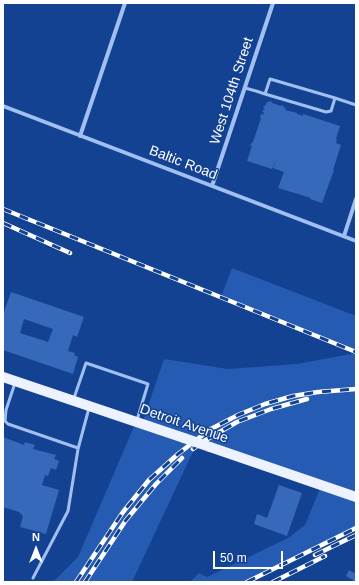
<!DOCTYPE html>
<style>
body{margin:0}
#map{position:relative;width:359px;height:585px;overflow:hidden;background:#134293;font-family:Helvetica,sans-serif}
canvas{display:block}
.frame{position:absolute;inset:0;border:4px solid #fff;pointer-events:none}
.north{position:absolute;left:16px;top:529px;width:40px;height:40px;-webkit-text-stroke:3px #134293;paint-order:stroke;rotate:0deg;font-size:11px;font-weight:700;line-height:16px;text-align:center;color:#fff}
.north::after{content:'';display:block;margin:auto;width:14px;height:18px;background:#fff;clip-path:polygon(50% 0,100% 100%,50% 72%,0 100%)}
.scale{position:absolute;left:213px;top:551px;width:70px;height:18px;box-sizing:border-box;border:2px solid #fff;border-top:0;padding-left:5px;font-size:12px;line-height:14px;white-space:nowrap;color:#fff;-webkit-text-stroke:3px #134293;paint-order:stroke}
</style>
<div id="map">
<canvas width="359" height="585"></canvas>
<div class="frame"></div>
<div class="north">N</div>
<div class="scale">50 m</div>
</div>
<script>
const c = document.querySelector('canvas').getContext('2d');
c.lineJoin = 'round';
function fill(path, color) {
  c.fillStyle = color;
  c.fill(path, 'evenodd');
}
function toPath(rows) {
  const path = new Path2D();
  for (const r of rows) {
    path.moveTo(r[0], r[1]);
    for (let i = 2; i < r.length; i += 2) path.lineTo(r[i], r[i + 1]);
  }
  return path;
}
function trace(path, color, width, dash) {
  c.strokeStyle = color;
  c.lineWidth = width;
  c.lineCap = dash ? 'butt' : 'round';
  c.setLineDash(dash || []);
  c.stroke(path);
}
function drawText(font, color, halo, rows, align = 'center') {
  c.font = font + ' Helvetica,sans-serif';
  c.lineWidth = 3;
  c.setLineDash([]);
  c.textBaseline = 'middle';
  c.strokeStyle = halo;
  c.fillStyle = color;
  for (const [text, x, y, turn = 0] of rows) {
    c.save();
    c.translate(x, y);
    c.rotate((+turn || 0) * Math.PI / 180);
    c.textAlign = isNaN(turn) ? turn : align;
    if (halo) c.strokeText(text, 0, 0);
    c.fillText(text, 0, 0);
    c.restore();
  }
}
const green = toPath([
 [232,268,356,316,356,352,221,297],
 [356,353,356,527,247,582,190,582,199,573,207,577,288,538,305,525,321,486,197,443,132,582,53,582,78,557,136,422,142,424,164,359,228,369,297,364]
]);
const building = toPath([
 [270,101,272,102,272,103,281,106,281,105,284,106,283,107,286,108,285,110,297,113,297,114,303,116,303,114,340,126,336,139,337,140,336,143,341,145,333,170,334,170,322,203,310,199,311,198,278,188,284,172,273,168,277,157,272,169,247,161,252,146,250,146,252,142,253,142,261,118,260,118,261,114,263,115,264,112,262,112,265,108,263,108,264,106,265,106,267,102,269,102],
 [11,292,84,317,77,337,73,335,68,351,75,353,74,355,78,357,73,374,3,350,3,315],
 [24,319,53,329,48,342,20,333],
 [3,437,24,445,25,442,35,445,33,449,56,455,54,459,59,461,56,470,51,468,48,476,45,475,42,485,59,490,46,534,20,527,23,516,19,512,3,507],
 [279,485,302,493,287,536,254,524,257,514,267,518],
 [349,570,356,574,356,582,346,576]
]);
const service = toPath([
 [245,88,256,91,265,94,326,112,331,111,335,98,270,79,265,94],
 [335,98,356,105],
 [15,383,6,410,5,421,8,424,78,448],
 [74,398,86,363,148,384,137,420],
 [33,578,68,511,78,449,89,408]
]);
const minor = toPath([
 [3,106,356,241],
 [80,136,125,3],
 [212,186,273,3],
 [344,236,356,199]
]);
const primary = toPath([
 [3,377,184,438],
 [210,447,356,497]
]);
const rail = toPath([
 [3,209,356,352],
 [3,223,70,253],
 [193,449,204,441,237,422,271,409,307,399],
 [315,555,356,535],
 [76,582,123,512,149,480,178,454,209,430,238,415,265,404,293,396,318,392,356,389],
 [85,582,126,520,156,484,182,458],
 [247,582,356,528],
 [273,582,325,556]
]);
const primaryBridge = toPath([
 [184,438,210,447]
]);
const streetNames = [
 ["West 104th Street",232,91,-72],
 ["Baltic Road",183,163,21],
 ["Detroit Avenue",184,424,19]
];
fill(green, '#255bb2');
fill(building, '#3769ba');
trace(service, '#a1c0f2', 3);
trace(minor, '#a1c0f2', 4);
trace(primary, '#ecf2ff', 10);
trace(rail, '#fff', 4.5);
trace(rail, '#134293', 3, [9]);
trace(primaryBridge, '#ecf2ff', 10);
drawText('14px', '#fff', '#134293', streetNames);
</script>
